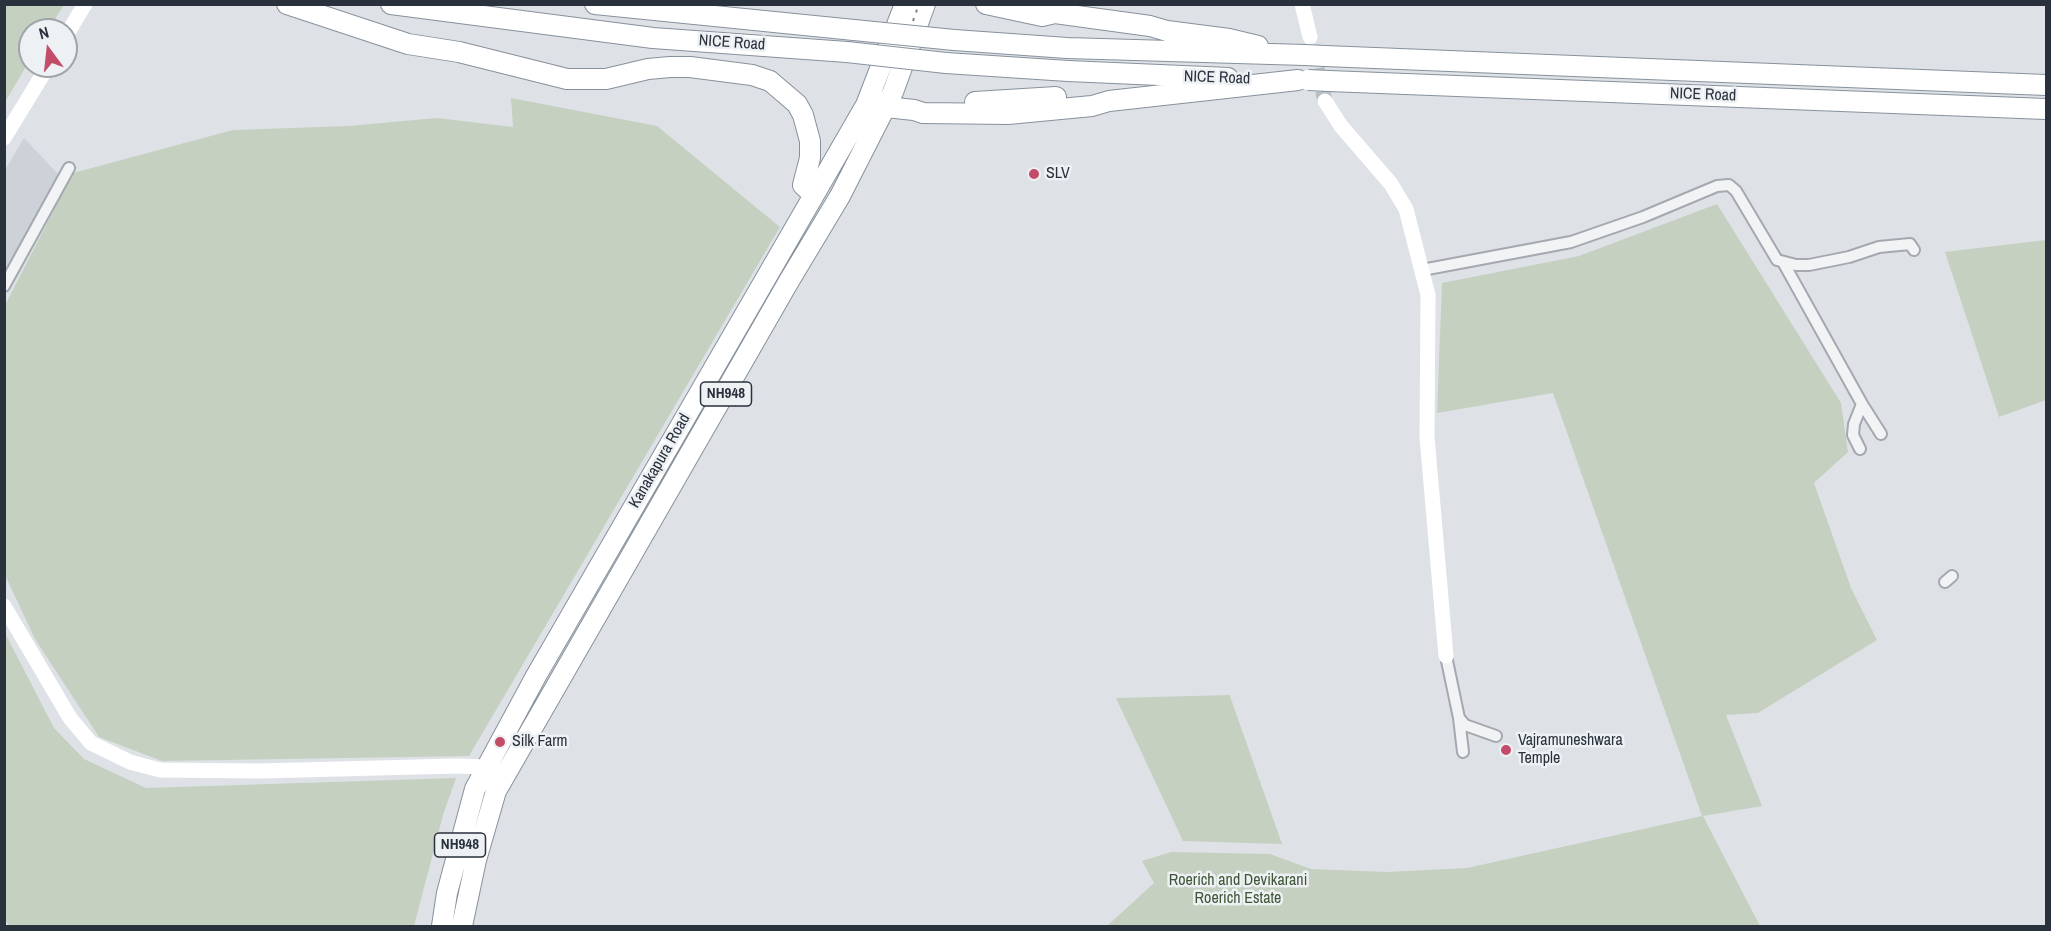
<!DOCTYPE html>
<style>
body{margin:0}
#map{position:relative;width:2051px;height:931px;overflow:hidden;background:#dee2e7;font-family:"Archivo Narrow",sans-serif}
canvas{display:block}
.frame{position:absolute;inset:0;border:6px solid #29313c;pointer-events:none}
.north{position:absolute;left:18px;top:18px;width:60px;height:60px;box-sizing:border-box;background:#eef1f4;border:2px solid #9fa4aa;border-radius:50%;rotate:345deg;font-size:16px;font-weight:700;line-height:24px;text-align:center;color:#29313c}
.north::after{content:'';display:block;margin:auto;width:21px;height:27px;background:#c34c68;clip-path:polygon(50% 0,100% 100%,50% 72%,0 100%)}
</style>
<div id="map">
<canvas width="2051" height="931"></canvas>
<div class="frame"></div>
<div class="north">N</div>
</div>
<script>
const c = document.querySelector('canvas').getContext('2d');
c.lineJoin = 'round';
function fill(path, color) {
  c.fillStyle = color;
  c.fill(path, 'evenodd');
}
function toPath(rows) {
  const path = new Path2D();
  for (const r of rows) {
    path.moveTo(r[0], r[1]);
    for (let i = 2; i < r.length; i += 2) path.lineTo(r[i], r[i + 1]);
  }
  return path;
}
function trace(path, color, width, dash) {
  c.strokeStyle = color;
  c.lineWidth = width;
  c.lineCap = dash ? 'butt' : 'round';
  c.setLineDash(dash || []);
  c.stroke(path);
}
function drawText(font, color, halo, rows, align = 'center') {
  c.font = font + ' "Archivo Narrow",sans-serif';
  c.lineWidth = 5;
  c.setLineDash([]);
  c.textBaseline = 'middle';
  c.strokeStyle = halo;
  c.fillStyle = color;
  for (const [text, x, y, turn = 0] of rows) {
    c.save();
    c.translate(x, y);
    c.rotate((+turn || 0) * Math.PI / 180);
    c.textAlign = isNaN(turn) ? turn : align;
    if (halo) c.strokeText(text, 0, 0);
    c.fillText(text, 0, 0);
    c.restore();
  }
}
const built = toPath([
 [24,138,60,176,5,271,5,170]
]);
const green = toPath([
 [5,4,64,5,48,30,30,30,30,60,5,102],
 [511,98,657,126,780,227,469,756,162,761,99,737,35,639,5,575,5,305,73,173,233,130,348,126,437,118,513,127],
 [1717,204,1841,403,1848,452,1814,483,1851,588,1877,640,1758,713,1726,715,1762,806,1703,816,1760,926,1107,926,1154,883,1142,861,1171,852,1270,854,1311,869,1387,872,1467,868,1702,816,1553,393,1437,413,1442,283,1579,256],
 [2046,240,2046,400,1999,417,1945,252],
 [5,633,54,728,84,759,146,788,456,778,443,815,414,926,10,926,4,919],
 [1230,695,1230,696,1282,844,1183,841,1116,698]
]);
const secondaryTunnel = toPath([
 [1312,46,1325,101]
]);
const street = toPath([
 [1783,262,1862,404,1881,434],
 [1422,270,1571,242,1643,217,1717,186,1729,185,1736,191,1777,260,1796,265,1809,265,1849,257,1879,247,1910,244,1914,250],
 [4,286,69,168],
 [1860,449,1853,435,1854,424,1862,404],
 [1945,582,1952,576],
 [1446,656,1459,718,1465,725,1496,736],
 [1459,718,1463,752]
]);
const secondary = toPath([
 [1302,4,1310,37],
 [66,36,85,4],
 [1325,101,1341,126,1391,184,1406,209,1428,295,1427,437,1446,656],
 [4,138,48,66],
 [4,606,70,718,91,743,130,762,160,770,260,771,456,766,487,767,496,770]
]);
const highway = toPath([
 [287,4,408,44,459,52,567,79,606,79,648,69,670,67,690,67,752,75,770,81,797,104,803,115,810,141,810,158,803,185,814,195],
 [391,4,653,38,847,52],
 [595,4,854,30],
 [986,4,1042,16,1055,13,1150,26,1167,31,1229,39,1258,46],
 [954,40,1067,48,1305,55],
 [1325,56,2046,85],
 [946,63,1068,71,1228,78],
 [1329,81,2046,109],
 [975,102,1056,97],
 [886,107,914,110,923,113,1008,114,1092,106,1109,101,1298,80],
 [442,926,447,893,475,789,536,676,866,105,905,4],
 [462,926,476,860,496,791,789,281,840,196,893,92,925,4]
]);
const rail = toPath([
 [913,21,919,4]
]);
const highwayBridge = toPath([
 [854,30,954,40],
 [847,52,946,63],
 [1305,55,1325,56],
 [1308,80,1329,81]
]);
const markers = [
 [1034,174,6,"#c34c68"],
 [500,742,6,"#c34c68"],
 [1506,750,6,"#c34c68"]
];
const shields = [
 [726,394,51],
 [460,845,51]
];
const shieldNames = [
 ["NH948",726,394],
 ["NH948",460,845]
];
const streetNames = [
 ["NICE Road",732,43,4],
 ["NICE Road",1217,78,2],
 ["NICE Road",1703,95,2],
 ["Kanakapura Road",660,461,-60]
];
const poiNames = [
 ["SLV",1046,174],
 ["Vajramuneshwara",1518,741],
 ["Temple",1518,759],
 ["Silk Farm",512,742]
];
const parkNames = [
 ["Roerich and Devikarani",1238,881],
 ["Roerich Estate",1238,899]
];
fill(built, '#cdd2d8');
fill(green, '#c5d0c0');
trace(secondaryTunnel, '#babfc5', 15, [15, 8]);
trace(street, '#a4a9b0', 14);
trace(highway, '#87919c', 22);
trace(street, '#f1f3f5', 10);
trace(secondary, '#fff', 15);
trace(highway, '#fff', 20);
trace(rail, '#79838f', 2, [3, 6]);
trace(highwayBridge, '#87919c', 22, []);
trace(highwayBridge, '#fff', 20);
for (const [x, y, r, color] of markers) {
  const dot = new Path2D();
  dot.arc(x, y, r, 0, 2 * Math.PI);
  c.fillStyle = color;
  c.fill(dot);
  trace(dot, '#eef1f4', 2);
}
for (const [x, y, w] of shields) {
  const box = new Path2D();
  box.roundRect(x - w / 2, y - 12, w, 24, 4.5);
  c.fillStyle = '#eef1f4';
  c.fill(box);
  trace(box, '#29313c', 1.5);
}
drawText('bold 15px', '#29313c', null, shieldNames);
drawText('16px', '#29313c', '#eef1f4', streetNames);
drawText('16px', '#29313c', '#eef1f4', poiNames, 'left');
drawText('16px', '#405737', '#eef1f4', parkNames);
</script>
